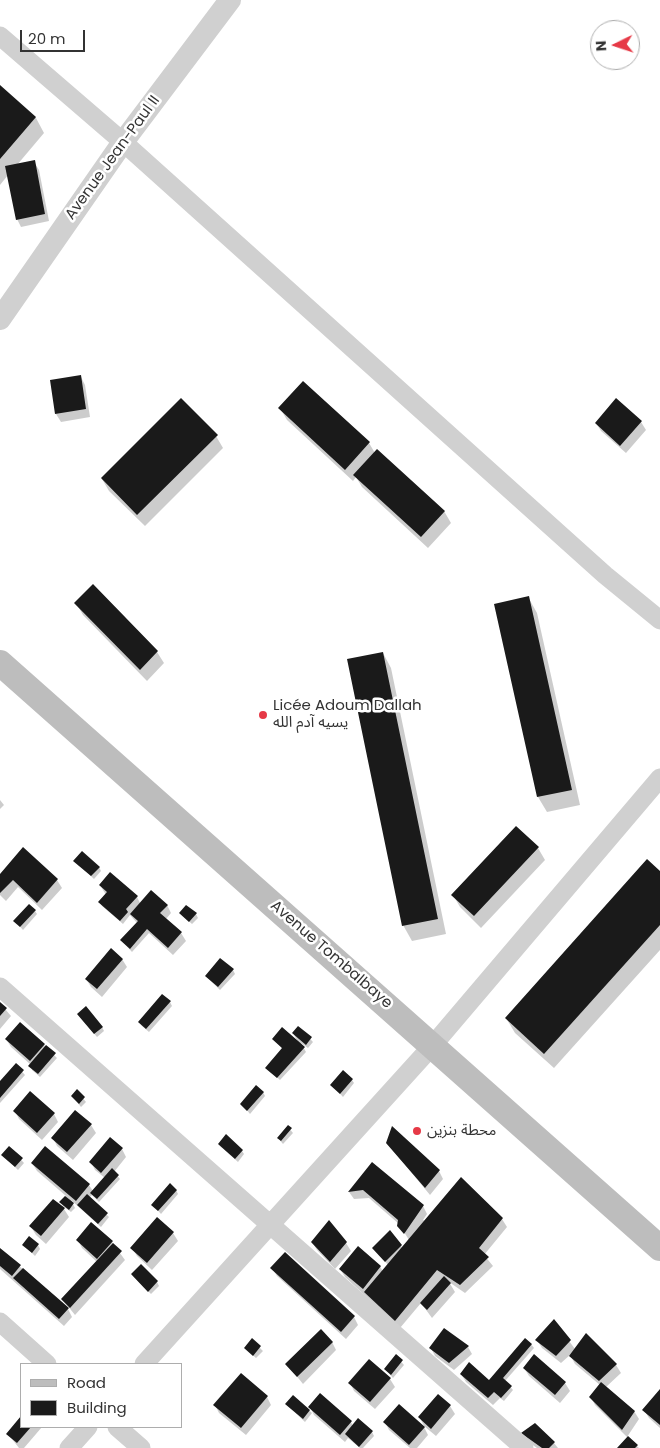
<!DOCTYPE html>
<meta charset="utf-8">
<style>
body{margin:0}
#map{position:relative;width:660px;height:1448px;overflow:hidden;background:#fff;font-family:Poppins,sans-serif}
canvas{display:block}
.legend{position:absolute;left:20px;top:1363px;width:162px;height:65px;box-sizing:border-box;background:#fff;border:1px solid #adadad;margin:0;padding:6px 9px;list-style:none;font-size:15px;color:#333}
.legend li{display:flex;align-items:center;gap:10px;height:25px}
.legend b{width:25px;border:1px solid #adadad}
.north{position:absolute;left:590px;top:20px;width:50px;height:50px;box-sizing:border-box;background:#fff;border:1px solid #adadad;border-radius:50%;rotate:266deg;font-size:14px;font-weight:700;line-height:20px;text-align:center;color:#333}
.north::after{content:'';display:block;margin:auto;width:18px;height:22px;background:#e63946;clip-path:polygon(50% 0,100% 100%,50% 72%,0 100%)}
.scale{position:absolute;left:20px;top:30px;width:65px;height:22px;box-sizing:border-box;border:2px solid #333;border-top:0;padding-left:6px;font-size:15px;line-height:18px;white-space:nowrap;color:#333;-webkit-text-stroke:4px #fff;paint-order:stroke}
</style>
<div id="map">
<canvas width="660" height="1448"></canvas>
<ul class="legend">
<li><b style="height:6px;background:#bdbdbd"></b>Road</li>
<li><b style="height:14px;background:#1a1a1a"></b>Building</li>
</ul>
<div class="north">N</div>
<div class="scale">20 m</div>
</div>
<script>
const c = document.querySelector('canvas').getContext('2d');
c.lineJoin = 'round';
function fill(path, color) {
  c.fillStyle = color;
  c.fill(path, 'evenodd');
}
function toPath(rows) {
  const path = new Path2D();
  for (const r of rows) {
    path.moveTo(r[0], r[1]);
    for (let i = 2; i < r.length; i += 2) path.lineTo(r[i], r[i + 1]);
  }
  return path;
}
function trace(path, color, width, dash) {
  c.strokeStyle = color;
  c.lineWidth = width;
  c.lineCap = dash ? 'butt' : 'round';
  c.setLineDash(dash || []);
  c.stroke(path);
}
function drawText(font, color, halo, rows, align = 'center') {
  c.font = font + ' Poppins,"Noto Sans Arabic",sans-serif';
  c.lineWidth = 5;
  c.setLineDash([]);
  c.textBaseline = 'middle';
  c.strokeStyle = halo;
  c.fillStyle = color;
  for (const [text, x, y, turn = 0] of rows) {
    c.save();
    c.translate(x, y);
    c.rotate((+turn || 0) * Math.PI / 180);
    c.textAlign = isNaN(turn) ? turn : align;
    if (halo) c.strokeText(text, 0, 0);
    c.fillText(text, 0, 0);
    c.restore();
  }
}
const shadow = toPath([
 [0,87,36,118,44,133,17,165,34,162,39,170,49,221,21,227,17,219,8,175,0,185],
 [81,377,85,385,90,417,61,422,56,414,51,381],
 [303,383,369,443,375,453,444,511,451,523,428,548,362,487,356,477,353,481,287,420,280,408],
 [617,400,641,422,646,430,626,453,601,431,596,423],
 [216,436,223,448,145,526,109,491,102,479],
 [528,597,537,613,580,805,547,812,538,797,495,605],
 [76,603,157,652,164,663,147,681,83,615],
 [383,653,391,668,446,934,412,941,403,925],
 [0,800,4,805,0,809],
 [538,848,545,860,481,928,460,907,453,895],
 [24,849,57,880,62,888,42,910,18,887,6,901,0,895,0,876],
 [75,861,99,867,101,871,94,879],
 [660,873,660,950,554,1068,515,1033,506,1018],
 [100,885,137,897,140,903,167,905,171,913,166,919,181,933,186,941,173,955,149,933,132,952,122,941,137,923,130,915,123,924,102,906,100,902,106,895],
 [35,911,37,914,23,930,15,921],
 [196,914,198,918,192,924,183,916],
 [122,959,127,967,102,997,91,987,86,979],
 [233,970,235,974,220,990,206,976],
 [170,1002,172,1006,149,1032,142,1026,139,1022],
 [0,1003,11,1016,0,1029],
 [81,1018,102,1027,104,1031,97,1037],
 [299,1027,313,1042,308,1048,301,1043,306,1052,280,1080,267,1068,283,1049,273,1039,298,1042,293,1033],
 [6,1039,44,1045,57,1058,40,1077,32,1070,31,1065,11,1047],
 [16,1065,25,1075,0,1103,0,1083],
 [352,1080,354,1083,343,1097,332,1085],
 [77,1091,86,1102,81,1107,72,1096],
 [263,1092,265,1096,250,1114,242,1104],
 [15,1111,54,1114,58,1122,42,1140,19,1119],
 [75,1111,91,1125,96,1133,73,1160,57,1146,53,1138],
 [288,1127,293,1133,283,1144,278,1138],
 [387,1143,439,1171,443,1179,430,1195],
 [219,1145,242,1151,244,1154,238,1162],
 [10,1148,24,1163,18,1170,3,1155],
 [122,1149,126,1157,114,1172,120,1179,99,1202,92,1195,89,1198,109,1217,101,1227,71,1200,75,1208,71,1212,63,1206,61,1202,66,1196,37,1171,32,1163,89,1185,93,1191,105,1178,95,1170,91,1162],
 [372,1164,423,1206,427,1214,423,1220,425,1221,502,1219,507,1227,484,1255,493,1266,465,1293,449,1282,455,1292,432,1318,421,1303,400,1328,345,1277,340,1269,380,1266,383,1272,388,1265,376,1251,401,1246,402,1248,409,1240,399,1224,369,1198,354,1199,349,1192],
 [176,1190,178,1194,161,1214,153,1205],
 [54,1200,64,1209,69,1217,46,1244,36,1235,31,1227],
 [173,1233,178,1241,152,1270,137,1256,132,1248],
 [78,1240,112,1242,125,1260,75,1315,63,1300,97,1262,82,1248],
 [312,1242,346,1243,351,1251,335,1269,317,1250],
 [24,1245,38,1245,40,1249,35,1256],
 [0,1249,68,1309,72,1317,64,1326,0,1269],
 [272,1268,354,1317,358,1325,346,1339,277,1276],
 [132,1275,157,1282,159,1286,151,1294],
 [554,1321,575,1349,586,1335,616,1365,621,1373,606,1387,634,1411,639,1419,627,1437,639,1448,619,1448,628,1438,595,1405,591,1397,600,1385,575,1364,570,1355,561,1363,542,1348,537,1340],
 [252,1340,263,1351,256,1358,248,1351],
 [332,1342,336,1350,303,1384,287,1364],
 [531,1344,534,1348,505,1381,513,1390,504,1401,500,1398,493,1405,466,1382,461,1374,489,1381],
 [468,1347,472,1354,454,1370,435,1356,431,1348],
 [396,1356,404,1365,393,1378,385,1369],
 [534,1356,565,1383,570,1391,560,1403,529,1376,524,1368],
 [390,1379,395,1387,375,1409,354,1391,350,1383],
 [660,1391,660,1428,649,1418,644,1410],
 [293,1396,312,1413,305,1422,286,1404],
 [438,1396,450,1406,455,1414,436,1436,424,1426,420,1418],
 [267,1397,271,1405,246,1435,219,1413,215,1405],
 [310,1407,351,1422,353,1426,372,1432,374,1436,363,1448,360,1448,348,1438,345,1442,314,1415],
 [21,1418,21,1427,42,1427,24,1448,19,1448,8,1434],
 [385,1422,424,1427,428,1435,417,1448,410,1448,389,1430],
 [535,1424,554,1443,558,1448,537,1448,527,1441,523,1433]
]);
const building = toPath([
 [0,85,36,117,0,159],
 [35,160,45,214,16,220,5,166],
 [81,375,86,409,55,414,50,380],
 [303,381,370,442,345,470,278,408],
 [181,398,218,435,137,515,101,478],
 [616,398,642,421,620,446,595,423],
 [377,449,445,511,421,537,353,475],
 [93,584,158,651,140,670,74,603],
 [529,596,572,790,537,797,494,604],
 [383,652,438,919,402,926,347,659],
 [516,826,539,847,474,916,451,895],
 [23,847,58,879,37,903,13,880,0,893,0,874],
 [82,851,100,867,91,876,73,861],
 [647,859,660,871,660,925,544,1054,505,1018],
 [110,872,138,896,126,909,128,912,120,921,98,902,107,892,99,885],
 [151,890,168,905,160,913,182,932,168,948,147,929,130,949,120,940,138,921,130,914],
 [29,904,36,910,20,927,13,921],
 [186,905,197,913,189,922,179,913],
 [111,948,123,959,97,989,85,979],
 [220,958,234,969,218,987,205,976],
 [162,994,171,1001,146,1029,138,1022],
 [0,1002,7,1008,0,1016],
 [86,1006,103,1027,94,1034,77,1014],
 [20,1022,45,1044,30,1061,5,1039],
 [298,1026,312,1037,306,1045,292,1033],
 [282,1027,305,1047,277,1078,265,1068,282,1048,272,1039],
 [46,1045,56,1053,38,1074,28,1066],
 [16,1063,24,1070,0,1098,0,1081],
 [343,1070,353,1079,340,1094,330,1085],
 [256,1085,264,1092,247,1111,240,1104],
 [77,1089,85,1097,79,1104,71,1096],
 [30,1091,55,1113,37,1133,13,1111],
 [75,1110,92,1124,67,1152,51,1138],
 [288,1125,292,1128,281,1141,277,1138],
 [392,1126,440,1170,425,1188,386,1143],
 [226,1134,243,1150,235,1159,218,1144],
 [110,1137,123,1148,101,1173,89,1162],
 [9,1146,23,1158,15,1167,1,1155],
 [45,1146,90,1184,76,1201,31,1163],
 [372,1162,424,1205,404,1234,397,1226,398,1220,363,1190,348,1192],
 [112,1168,119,1175,97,1199,90,1193],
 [461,1177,503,1218,479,1248,489,1257,460,1285,437,1270,395,1321,364,1292],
 [170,1183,177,1190,158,1211,151,1205],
 [87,1194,108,1213,98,1224,77,1205],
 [65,1196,74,1203,69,1210,59,1202],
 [53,1199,65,1208,41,1236,29,1226],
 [157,1217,174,1232,147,1263,130,1248],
 [329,1220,347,1242,330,1262,311,1242],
 [91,1222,113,1241,97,1259,76,1240],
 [390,1230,402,1245,385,1262,372,1248],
 [29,1236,39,1244,32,1253,22,1245],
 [113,1243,122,1251,70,1308,61,1299],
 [358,1246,381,1266,363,1289,339,1269],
 [0,1248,21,1265,12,1276,0,1266],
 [285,1252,355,1316,341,1332,270,1268],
 [141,1264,158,1281,148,1292,131,1274],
 [23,1268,69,1308,59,1319,13,1278],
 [444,1276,451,1283,427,1310,420,1303],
 [554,1319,571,1340,556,1356,535,1340],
 [444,1328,469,1346,449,1363,429,1348],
 [321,1329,333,1342,297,1377,285,1364],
 [586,1333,617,1364,599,1381,569,1356],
 [252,1338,261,1346,253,1356,244,1348],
 [525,1338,532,1344,503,1378,512,1386,501,1398,494,1392,488,1398,460,1374,469,1362,489,1380],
 [396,1354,403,1360,391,1375,384,1369],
 [534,1354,566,1382,555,1395,523,1368],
 [369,1359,391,1378,370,1402,348,1383],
 [241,1373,268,1396,241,1428,213,1405],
 [601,1382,635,1411,622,1430,589,1397],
 [660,1389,660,1425,642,1410],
 [320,1393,352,1421,340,1435,308,1407],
 [438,1394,451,1405,431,1429,418,1417],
 [293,1395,310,1410,303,1419,285,1404],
 [399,1404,425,1427,409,1445,383,1422],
 [21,1416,21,1427,31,1427,17,1443,6,1434],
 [358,1418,373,1431,359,1447,345,1434],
 [535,1423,555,1442,549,1448,542,1448,521,1433],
 [628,1436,638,1445,635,1448,617,1448]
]);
const minor = toPath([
 [0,36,123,142,605,575,660,620],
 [0,987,524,1448],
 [0,1322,47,1364],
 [144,1364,433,1045,660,778],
 [117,1427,141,1448],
 [69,1448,88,1427]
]);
const tertiary = toPath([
 [0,319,123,142,230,0]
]);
const secondary = toPath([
 [0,663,660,1248]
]);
const markers = [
 [263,715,5,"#e63946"],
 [417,1131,5,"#e63946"]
];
const streetNames = [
 ["Avenue Jean-Paul II",113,158,-54],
 ["Avenue Tombalbaye",331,955,41]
];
const poiNames = [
 ["Licée Adoum Dallah",273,706],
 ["يسيه آدم الله",273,723],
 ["محطة بنزين",427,1131]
];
fill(shadow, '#0003');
fill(building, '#1a1a1a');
trace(minor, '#d0d0d0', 19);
trace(tertiary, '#d0d0d0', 22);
trace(secondary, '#bdbdbd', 26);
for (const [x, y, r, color] of markers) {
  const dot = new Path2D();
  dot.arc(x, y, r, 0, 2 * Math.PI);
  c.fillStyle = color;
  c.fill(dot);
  trace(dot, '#fff', 2);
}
drawText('15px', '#333', '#fff', streetNames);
drawText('15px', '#333', '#fff', poiNames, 'left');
</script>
